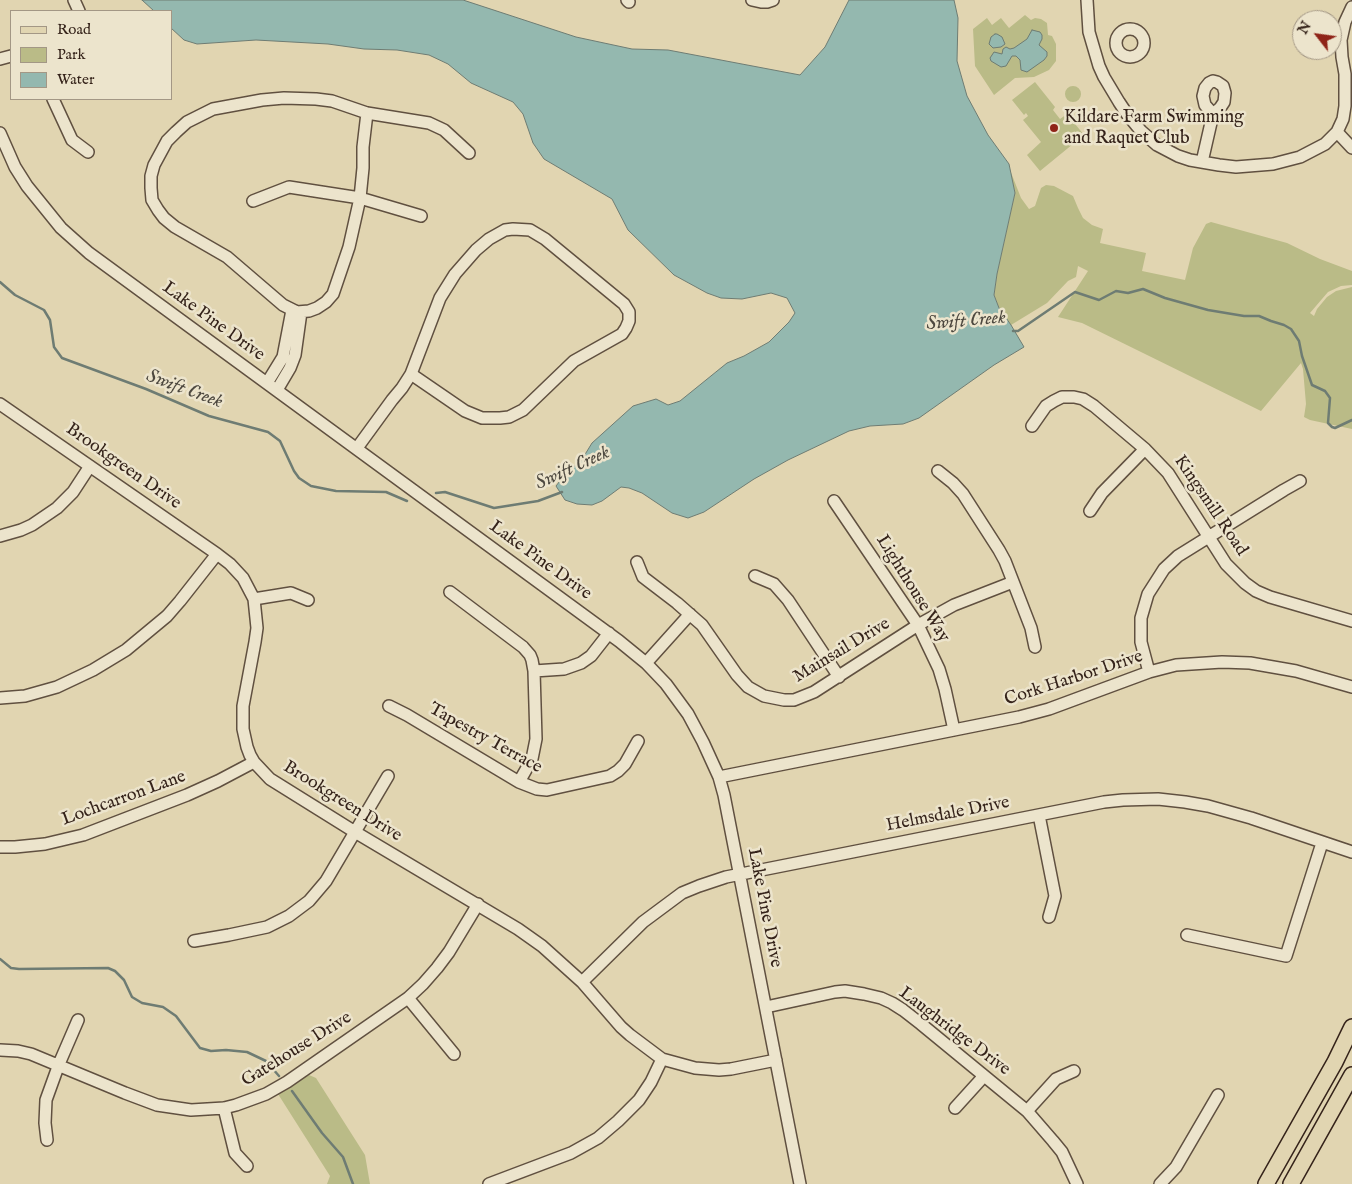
<!DOCTYPE html>
<style>
body{margin:0}
#map{position:relative;width:1352px;height:1184px;overflow:hidden;background:#e1d5b1;font-family:"IM FELL English",serif}
canvas{display:block}
.legend{position:absolute;left:10px;top:10px;width:162px;height:90px;box-sizing:border-box;background:#ece4cc;border:1px solid #a39785;margin:0;padding:6px 9px;list-style:none;font-size:15px;color:#35231a}
.legend li{display:flex;align-items:center;gap:10px;height:25px}
.legend b{width:25px;border:1px solid #a39785}
.north{position:absolute;left:1292px;top:10px;width:50px;height:50px;box-sizing:border-box;background:#ece4cc;border:1px solid #a39785;border-radius:50%;rotate:300deg;font-size:14px;font-weight:700;line-height:20px;text-align:center;color:#35231a}
.north::after{content:'';display:block;margin:auto;width:18px;height:22px;background:#8f2418;clip-path:polygon(50% 0,100% 100%,50% 72%,0 100%)}
</style>
<div id="map">
<canvas width="1352" height="1184"></canvas>
<ul class="legend">
<li><b style="height:6px;background:#e1d5b1"></b>Road</li>
<li><b style="height:14px;background:#babb87"></b>Park</li>
<li><b style="height:14px;background:#94b8af"></b>Water</li>
</ul>
<div class="north">N</div>
</div>
<script>
const c = document.querySelector('canvas').getContext('2d');
c.lineJoin = 'round';
function fill(path, color) {
  c.fillStyle = color;
  c.fill(path, 'evenodd');
}
function toPath(rows) {
  const path = new Path2D();
  for (const r of rows) {
    if (r.length === 3) {
      path.moveTo(r[0] + r[2], r[1]);
      path.arc(r[0], r[1], r[2], 0, 2 * Math.PI);
      continue;
    }
    path.moveTo(r[0], r[1]);
    for (let i = 2; i < r.length; i += 2) path.lineTo(r[i], r[i + 1]);
  }
  return path;
}
function trace(path, color, width, dash) {
  c.strokeStyle = color;
  c.lineWidth = width;
  c.lineCap = dash ? 'butt' : 'round';
  c.setLineDash(dash || []);
  c.stroke(path);
}
function drawText(font, color, halo, rows, align = 'center') {
  c.font = font + ' "IM FELL English",serif';
  c.lineWidth = 5;
  c.setLineDash([]);
  c.textBaseline = 'middle';
  c.strokeStyle = halo;
  c.fillStyle = color;
  for (const [text, x, y, turn = 0] of rows) {
    c.save();
    c.translate(x, y);
    c.rotate((+turn || 0) * Math.PI / 180);
    c.textAlign = isNaN(turn) ? turn : align;
    if (halo) c.strokeText(text, 0, 0);
    c.fillText(text, 0, 0);
    c.restore();
  }
}
const green = toPath([
 [1025,15,1031,20,1035,18,1041,19,1047,23,1048,35,1052,36,1056,44,1056,61,1049,70,1034,77,1015,78,994,95,975,66,973,29,987,18,992,25,1001,18,1009,28],
 [1035,82,1055,107,1053,110,1060,119,1067,114,1084,135,1040,171,1027,155,1041,142,1023,120,1028,116,1026,113,1024,115,1012,100],
 [1073,94,8],
 [1010,170,1021,198,1029,209,1035,206,1041,188,1046,185,1054,186,1073,196,1078,208,1083,218,1092,225,1103,229,1100,243,1146,253,1142,271,1185,280,1193,248,1206,224,1211,222,1287,243,1320,259,1352,271,1352,285,1341,286,1328,292,1310,313,1314,316,1317,309,1327,297,1336,291,1352,287,1352,429,1310,420,1304,417,1306,404,1303,369,1301,363,1261,411,1082,323,1058,317,1088,271,1078,266,1076,277,1068,281,1047,303,1011,325,999,308,994,295,997,274,1015,193],
 [309,1075,316,1078,365,1155,370,1184,327,1184,330,1176,278,1094]
]);
const water = toPath([
 [142,0,463,0,576,37,632,49,668,50,800,75,825,47,849,0,954,0,958,18,957,61,967,96,988,135,1009,164,1015,193,997,274,994,295,999,308,1011,325,1024,347,994,365,919,418,903,424,870,426,849,431,788,460,754,479,704,512,688,518,672,513,642,493,629,488,621,487,602,501,592,505,577,504,565,500,556,486,567,472,581,461,592,443,633,406,656,399,668,405,680,401,727,363,744,356,769,342,789,322,795,313,787,298,771,293,742,299,721,298,707,293,674,275,628,230,612,199,544,159,533,143,523,114,513,102,471,83,448,64,429,55,397,50,364,49,328,44,256,40,197,44,184,40,171,28,171,11,154,11,142,0],
 [1032,30,1040,32,1042,35,1042,39,1039,45,1047,52,1047,56,1044,60,1027,72,1021,70,1020,60,1016,56,1012,56,1006,66,1001,67,991,61,990,58,994,52,1002,54,1003,49,1006,47,1010,49,1014,48,1027,39,1032,30],
 [995,34,997,34,1002,37,1005,44,1001,47,993,48,989,44,991,37,995,34]
]);
const stream = toPath([
 [0,282,15,295,44,310,50,320,54,347,62,358,146,389,209,416,268,432,280,441,294,471,299,478,311,486,336,491,386,492,407,501],
 [1013,331,1018,331,1075,292,1099,300,1116,291,1128,293,1143,289,1165,298,1208,310,1244,316,1259,316,1271,321,1284,325,1291,329,1299,341,1302,356,1312,385,1325,391,1330,398,1328,423,1332,427,1335,428,1352,420],
 [436,493,445,492,494,508,538,501,562,492],
 [0,959,11,968,19,969,108,968,115,971,124,980,132,997,142,1003,163,1007,176,1016,200,1048,211,1051,226,1050,247,1052,266,1061,279,1076],
 [292,1091,322,1133,343,1157,353,1184]
]);
const minor = toPath([
 [74,0,79,11],
 [627,0,629,2],
 [752,0,761,2,767,2,773,0],
 [1087,0,1089,32,1099,66,1104,77,1119,102,1127,114,1141,131,1157,145,1178,156,1190,160,1219,165,1236,167,1273,164,1300,157,1325,144,1337,132,1343,119,1345,106,1345,74,1342,57,1341,40,1345,22,1352,7],
 [1130,43,14],
 [0,59,11,56],
 [53,99,72,140,88,152],
 [367,113,363,147,363,168,360,198,349,247,333,294,326,302,317,308,309,311,297,312,283,305,227,257,175,227,164,218,158,210,152,200,151,188,151,176,154,165,167,141,176,132,187,122,213,109,262,100,284,98,316,99,332,101,367,113,429,123,444,130,469,153],
 [1337,132,1352,148],
 [0,133,15,167,27,186,61,228,89,253,619,641,646,663,666,684,688,714,703,742,719,777,724,795,800,1184],
 [1202,162,1213,114,1220,108,1224,102,1225,93,1223,86,1217,82,1213,81,1209,83,1205,88,1203,96,1205,105,1213,114],
 [253,201,289,187,360,198,421,216],
 [513,229,530,230,545,239,624,304,629,312,629,321,626,328,622,334,574,361,523,410,509,417,500,418,482,418,465,411,411,374,440,298,455,274,476,250,489,239,505,230,513,229],
 [267,383,283,357,292,310],
 [277,390,290,368,295,355,301,312],
 [0,404,217,554,230,564,243,578,254,599,257,628,255,642,243,706,243,729,247,747,250,755,254,762,270,779,355,832,518,929,542,946,582,982,621,1027,630,1035,662,1059,695,1068,719,1070,731,1069,776,1060],
 [1032,426,1046,406,1054,401,1062,397,1074,397,1083,399,1094,406,1145,449,1168,473,1226,564,1245,583,1256,591,1270,597,1352,621],
 [357,448,392,400,402,388,411,374],
 [938,471,953,483,963,494,999,550,1005,561,1031,628,1035,647],
 [834,501,918,625,939,669,945,689,954,730],
 [1090,511,1102,493,1145,449],
 [0,536,21,530,32,525,57,508,73,492,90,466],
 [637,562,643,577,677,603,702,625,737,675,748,687,764,696,784,700,794,700,814,692,918,625,954,605,1013,582],
 [755,576,774,584,788,600,839,677],
 [450,592,515,641,523,647,530,655,532,660,534,671,536,739,532,759,519,782],
 [254,599,291,593,308,600],
 [646,663,690,614],
 [534,671,564,669,581,663,591,656,609,633],
 [1149,672,1141,642,1141,618,1148,594,1164,569,1178,556,1284,490,1300,481],
 [0,698,25,696,57,687,93,670,126,650,167,616,180,601,217,554],
 [389,706,407,715,519,782,537,789,547,790,610,776,618,771,625,764,638,741],
 [719,777,1019,717,1049,709,1149,672,1176,665,1222,662,1250,663,1296,671,1352,687],
 [1039,815,1055,896,1049,917],
 [0,847,15,847,45,844,83,835,187,795,218,781,254,762],
 [1187,935,1286,956,1322,843],
 [194,941,229,935,267,927,289,916,309,901,326,881,388,776],
 [582,982,643,922,682,893,699,886,726,877,1104,802,1123,800,1158,799,1185,802,1208,806,1251,818,1352,852],
 [408,998,454,1054],
 [766,1007,835,992,845,991,864,994,881,998,892,1003,903,1010,921,1024,1027,1111,1053,1141,1062,1152,1077,1184],
 [0,1050,18,1051,31,1054,125,1093,157,1105,191,1110,224,1108,236,1105,266,1094,287,1082,408,998,423,984,437,968,449,952,478,904],
 [224,1108,235,1153,247,1166],
 [955,1108,984,1076],
 [1027,1111,1056,1079,1074,1071],
 [47,1140,45,1123,46,1100,59,1064,78,1020],
 [489,1184,571,1153,598,1138,618,1121,639,1100,651,1082,662,1059],
 [1160,1184,1176,1167,1218,1095]
]);
const major = toPath([
 [1266,1184,1335,1062,1352,1027],
 [1291,1184,1352,1075]
]);
const markers = [
 [1054,128,5,"#8f2418"]
];
const poiNames = [
 ["Kildare Farm Swimming",1064,118],
 ["and Raquet Club",1064,139]
];
const streetNames = [
 ["Lake Pine Drive",213,322,36],
 ["Brookgreen Drive",123,467,35],
 ["Kingsmill Road",1210,506,56],
 ["Lake Pine Drive",540,561,36],
 ["Lighthouse Way",912,589,58],
 ["Mainsail Drive",842,651,-31],
 ["Cork Harbor Drive",1074,679,-18],
 ["Tapestry Terrace",485,739,29],
 ["Lochcarron Lane",124,799,-20],
 ["Brookgreen Drive",342,802,32],
 ["Helmsdale Drive",948,815,-11],
 ["Lake Pine Drive",764,908,79],
 ["Laughridge Drive",954,1032,37],
 ["Gatehouse Drive",297,1050,-32]
];
const waterNames = [
 ["Swift Creek",966,322,-5],
 ["Swift Creek",184,390,20],
 ["Swift Creek",573,469,-25]
];
fill(green, '#babb87');
fill(water, '#94b8af');
trace(water, '#6e7c73', 1);
trace(stream, '#6e7c73', 2.5);
trace(minor, '#605040', 14);
trace(major, '#35231a', 18);
trace(minor, '#ece4cc', 11);
trace(major, '#e1d5b1', 15);
for (const [x, y, r, color] of markers) {
  const dot = new Path2D();
  dot.arc(x, y, r, 0, 2 * Math.PI);
  c.fillStyle = color;
  c.fill(dot);
  trace(dot, '#ece4cc', 2);
}
drawText('18px', '#35231a', '#ece4cc', poiNames, 'left');
drawText('18px', '#35231a', '#ece4cc', streetNames);
drawText('italic 19px', '#4d483f', '#ece4cc', waterNames);
</script>
